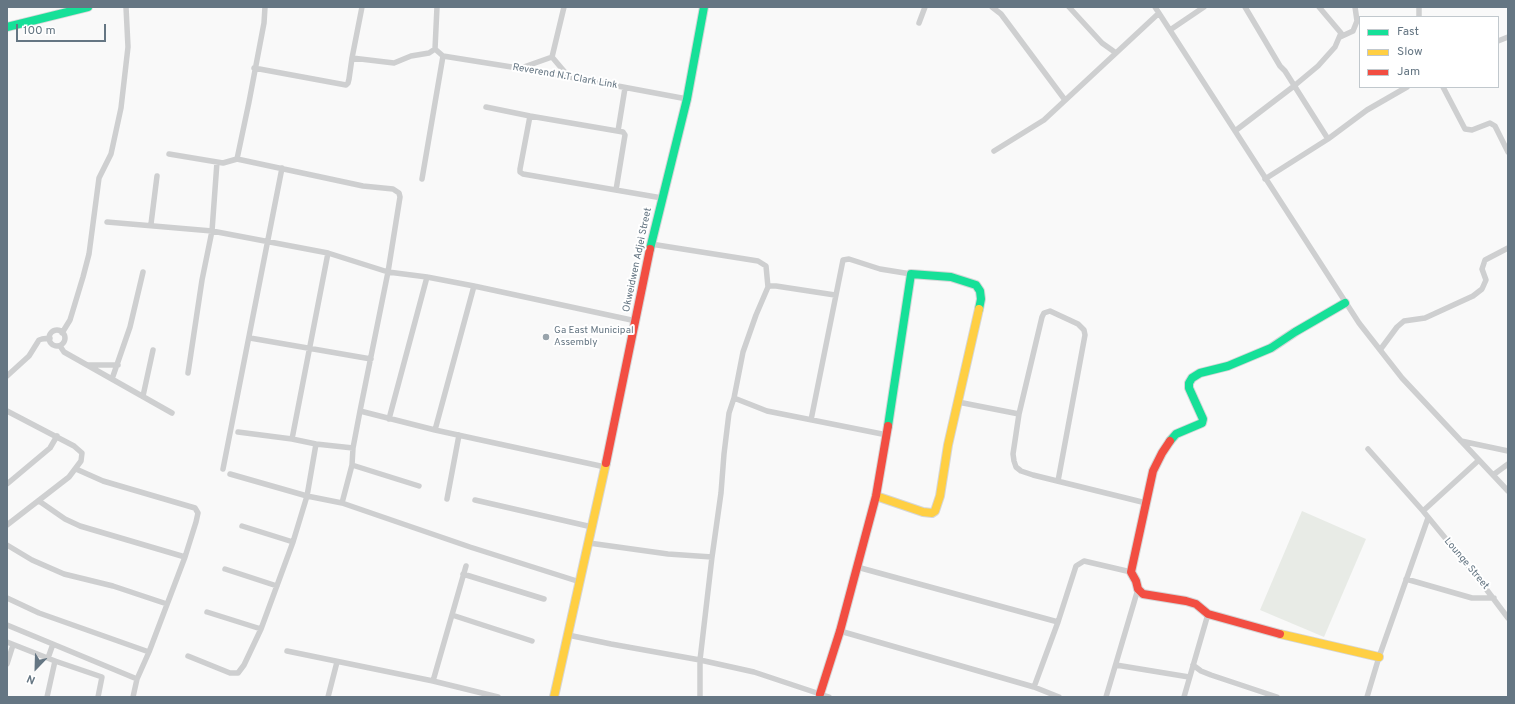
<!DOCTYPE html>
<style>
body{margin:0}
#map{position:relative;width:1515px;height:704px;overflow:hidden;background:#f9f9f9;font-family:Overpass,sans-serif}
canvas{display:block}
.frame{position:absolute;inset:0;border:8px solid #657683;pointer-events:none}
.legend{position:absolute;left:1359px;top:16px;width:140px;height:72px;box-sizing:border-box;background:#fff;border:1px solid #c1c8cd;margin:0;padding:5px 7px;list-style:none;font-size:12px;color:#657683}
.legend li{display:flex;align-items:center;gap:8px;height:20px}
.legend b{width:20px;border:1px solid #c1c8cd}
.north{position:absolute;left:16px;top:648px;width:40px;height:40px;-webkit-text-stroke:3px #fff;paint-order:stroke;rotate:203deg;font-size:11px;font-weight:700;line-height:16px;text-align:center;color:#657683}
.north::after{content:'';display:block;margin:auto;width:14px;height:18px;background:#657683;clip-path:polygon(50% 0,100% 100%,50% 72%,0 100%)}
.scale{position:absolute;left:16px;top:24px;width:90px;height:18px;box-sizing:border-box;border:2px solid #657683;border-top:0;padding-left:5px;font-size:12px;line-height:14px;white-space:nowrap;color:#657683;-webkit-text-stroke:3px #fff;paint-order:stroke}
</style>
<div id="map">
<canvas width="1515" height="704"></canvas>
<div class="frame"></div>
<ul class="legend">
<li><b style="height:5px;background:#16e098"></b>Fast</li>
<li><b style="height:5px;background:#ffcf43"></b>Slow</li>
<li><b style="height:5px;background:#f24e42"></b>Jam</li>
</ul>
<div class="north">N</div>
<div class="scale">100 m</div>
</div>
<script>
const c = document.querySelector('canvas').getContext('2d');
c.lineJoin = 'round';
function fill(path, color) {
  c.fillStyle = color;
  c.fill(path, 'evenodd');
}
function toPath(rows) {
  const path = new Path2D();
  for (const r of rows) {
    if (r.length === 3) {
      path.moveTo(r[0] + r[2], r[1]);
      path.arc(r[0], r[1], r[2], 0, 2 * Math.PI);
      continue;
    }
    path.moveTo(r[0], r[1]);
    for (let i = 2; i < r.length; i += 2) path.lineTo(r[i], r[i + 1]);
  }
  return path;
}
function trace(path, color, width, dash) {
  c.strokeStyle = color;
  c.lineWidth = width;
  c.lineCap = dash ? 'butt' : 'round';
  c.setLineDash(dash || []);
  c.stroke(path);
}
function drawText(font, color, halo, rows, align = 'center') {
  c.font = font + ' Overpass,sans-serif';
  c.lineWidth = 4;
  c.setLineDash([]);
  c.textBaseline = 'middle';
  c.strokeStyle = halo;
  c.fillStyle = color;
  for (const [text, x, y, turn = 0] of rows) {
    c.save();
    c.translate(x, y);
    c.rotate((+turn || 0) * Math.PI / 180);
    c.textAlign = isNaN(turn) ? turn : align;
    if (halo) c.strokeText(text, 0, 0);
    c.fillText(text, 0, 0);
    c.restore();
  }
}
const green = toPath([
 [1302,511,1366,539,1324,637,1260,610]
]);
const street = toPath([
 [437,7,435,49,443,56],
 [992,7,1001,14,1065,100],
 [1069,7,1102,43,1116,53],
 [1155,7,1359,323,1402,378,1508,491],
 [1245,7,1280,66,1285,71,1328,139],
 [1419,7,1419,17],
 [919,23,925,7],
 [1170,30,1204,7],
 [1340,37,1353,31,1357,21,1355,7],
 [1498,41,1508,37],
 [443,56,543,72,687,99],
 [552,57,564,7],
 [552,57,569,77],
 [352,58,394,63,411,56,429,53,435,49],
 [254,68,346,85,348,83,349,79,352,58,362,7],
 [521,68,552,57],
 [1443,87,1465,129,1472,130,1490,123,1495,126,1508,152],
 [486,107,530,116,623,132,625,135,616,190],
 [530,116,520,169,520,172,523,174,662,198],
 [618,131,625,88],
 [1235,131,1294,86,1318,66,1335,47,1341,33,1319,7],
 [994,151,1044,120,1159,13],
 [169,154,223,163,237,159,249,102,264,23,265,7],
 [237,159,363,186,393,189,399,193,400,197,388,272,360,411,435,430,605,467],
 [422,179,443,56],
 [1265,179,1328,139,1367,110,1407,87],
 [107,222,212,231,328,253,388,272,427,277,474,286,636,321],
 [151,224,157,176],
 [651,244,758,261,766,266,768,287],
 [57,338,8],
 [62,333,70,320,83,277,89,254,99,178,111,154,121,108,128,47,126,7],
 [250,338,371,359],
 [60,346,64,352,172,413],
 [1380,350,1397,327,1404,321,1425,318,1473,296,1482,289,1486,280,1482,269,1485,260,1508,248],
 [88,365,118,365],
 [188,373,202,280,212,231,217,162],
 [7,376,29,356,39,340,42,339,50,338],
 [112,379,130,327,143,272],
 [143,396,153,350],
 [734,398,743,352,756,315,768,287,770,286,776,286,835,295],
 [958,402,1019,414,1013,454,1014,461,1016,467,1021,471,1033,475,1146,503],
 [7,411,74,446,82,453,81,461,69,477,7,525],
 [1019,414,1042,317,1044,313,1050,311,1078,324,1084,330,1085,335,1058,481],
 [389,419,427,277],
 [811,420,843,260,849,259,880,269,911,274],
 [435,430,474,286],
 [238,432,292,439,316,444,353,448],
 [292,439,328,253],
 [1461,441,1508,451],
 [1368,449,1423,511,1474,573,1508,618],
 [352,465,419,486],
 [76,469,103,481,195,508,198,513,196,522,185,557,149,652,137,679,133,697],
 [223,469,282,168],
 [230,474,307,496,342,503,470,547,580,582],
 [1493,475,1508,464],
 [7,484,50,448,57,436],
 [447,499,459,435],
 [475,500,592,527],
 [39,501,65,519,80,526,185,557],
 [342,503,352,465,353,448,360,411],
 [1423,511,1479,460],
 [242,526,293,542],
 [589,543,668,554,712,557],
 [7,545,32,560,64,574,113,586,167,604],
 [857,567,1058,622],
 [225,569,277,586],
 [463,574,544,599],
 [1406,579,1472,598,1494,598],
 [7,598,39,613,149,652],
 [207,612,261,629],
 [452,615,532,641],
 [7,625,137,679],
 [840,631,1034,687,1059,697],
 [568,635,611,644,700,660,754,672,829,697],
 [7,642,55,661,102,677,98,697],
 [287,651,433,681,498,697],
 [188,656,230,673,238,673,244,665,261,629,293,542,307,496,316,444],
 [48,658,53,644],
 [7,664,13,645],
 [1116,665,1189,677],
 [1193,665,1201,671,1211,675,1277,697],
 [433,681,466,566],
 [1034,687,1058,622,1076,566,1084,561,1131,572],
 [47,697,55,661],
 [328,697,337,662],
 [700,697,700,660,712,557,721,493,724,454,729,413,734,398,767,411,887,435],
 [1106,697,1138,589],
 [1184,697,1208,614],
 [1367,697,1379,657,1428,518]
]);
const fast = toPath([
 [7,27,88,7],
 [650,249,687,99,704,7],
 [888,426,911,274,951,277,976,285,980,291,981,299,979,309],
 [1170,441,1176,434,1202,423,1203,419,1189,388,1189,383,1192,378,1200,373,1228,366,1271,348,1295,332,1345,303]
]);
const slow = toPath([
 [876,496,923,512,932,513,935,511,940,496,948,445,979,309],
 [1280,634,1379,657],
 [554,697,606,463]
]);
const jam = toPath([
 [1170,441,1162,453,1153,471,1131,572,1136,581,1138,589,1143,594,1186,601,1196,604,1208,614,1280,634],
 [606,463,650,249],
 [820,694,840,631,876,496,888,426]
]);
const markers = [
 [546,337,4,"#99a4ac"]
];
const streetNames = [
 ["Reverend N.T Clark Link",565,77,10],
 ["Okweidwen Adjei Street",638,260,-78],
 ["Lounge Street",1466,564,50]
];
const poiNames = [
 ["Ga East Municipal",554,331],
 ["Assembly",554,343]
];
fill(green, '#e8ebe6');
trace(fast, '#d5d6d7', 10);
trace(slow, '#d5d6d7', 10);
trace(jam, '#d5d6d7', 10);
trace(street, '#cecfd0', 5.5);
trace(fast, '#16e098', 8);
trace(slow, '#ffcf43', 8);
trace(jam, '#f24e42', 8);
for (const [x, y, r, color] of markers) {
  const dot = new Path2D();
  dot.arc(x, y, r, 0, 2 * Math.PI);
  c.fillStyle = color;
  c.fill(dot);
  trace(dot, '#fff', 1.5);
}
drawText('10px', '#657683', '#fff', streetNames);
drawText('10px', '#657683', '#fff', poiNames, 'left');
</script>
